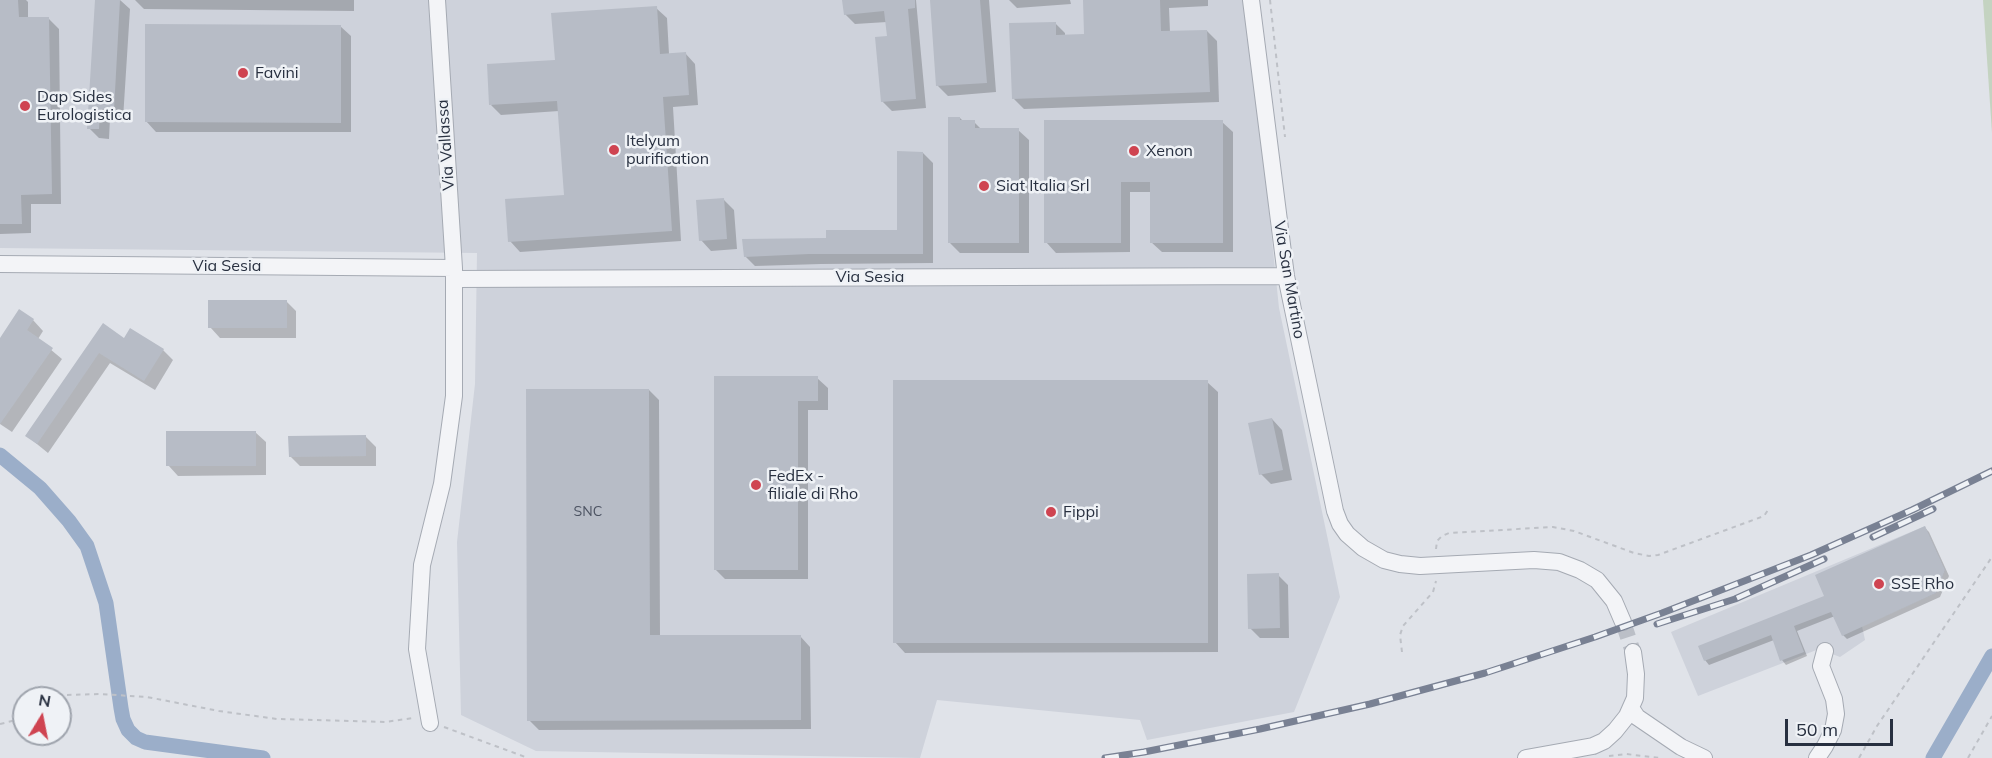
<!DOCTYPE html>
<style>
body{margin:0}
#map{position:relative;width:1992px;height:758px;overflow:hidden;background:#e0e3e9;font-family:Mulish,sans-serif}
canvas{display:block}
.north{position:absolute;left:12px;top:686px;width:60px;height:60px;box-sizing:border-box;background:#eff2f6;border:2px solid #9fa4ad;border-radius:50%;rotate:10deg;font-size:16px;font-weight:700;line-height:24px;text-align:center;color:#283040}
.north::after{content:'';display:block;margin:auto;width:21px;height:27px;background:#cf4451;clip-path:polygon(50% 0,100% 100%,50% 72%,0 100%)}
.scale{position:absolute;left:1785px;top:719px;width:108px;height:27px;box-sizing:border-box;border:3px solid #283040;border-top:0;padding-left:8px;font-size:18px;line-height:21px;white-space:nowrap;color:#283040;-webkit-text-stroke:4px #eff2f6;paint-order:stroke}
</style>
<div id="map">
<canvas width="1992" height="758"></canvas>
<div class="north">N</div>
<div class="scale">50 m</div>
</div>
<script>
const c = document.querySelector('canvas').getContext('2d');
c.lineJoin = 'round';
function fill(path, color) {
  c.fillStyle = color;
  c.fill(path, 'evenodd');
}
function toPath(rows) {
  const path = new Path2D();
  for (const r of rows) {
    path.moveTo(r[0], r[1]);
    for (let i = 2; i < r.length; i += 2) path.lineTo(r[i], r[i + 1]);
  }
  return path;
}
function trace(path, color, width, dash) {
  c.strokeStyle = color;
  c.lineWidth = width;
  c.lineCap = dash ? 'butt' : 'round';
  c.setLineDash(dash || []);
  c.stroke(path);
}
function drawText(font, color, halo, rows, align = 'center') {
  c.font = font + ' Mulish,sans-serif';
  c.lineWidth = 5;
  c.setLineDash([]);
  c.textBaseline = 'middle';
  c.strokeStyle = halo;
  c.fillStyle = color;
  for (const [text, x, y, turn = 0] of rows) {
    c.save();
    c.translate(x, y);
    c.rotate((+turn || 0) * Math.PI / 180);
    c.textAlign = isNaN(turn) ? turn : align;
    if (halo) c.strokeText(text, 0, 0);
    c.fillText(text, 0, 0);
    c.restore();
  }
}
const built = toPath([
 [0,0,1247,0,1279,308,1340,597,1294,712,1147,740,1140,720,937,700,920,758,536,751,461,715,457,542,475,384,477,253,0,248],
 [1925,526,1945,570,1936,593,1862,626,1865,640,1840,657,1819,649,1698,696,1671,632]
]);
const green = toPath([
 [1983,0,1992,0,1992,133]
]);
const shadow = toPath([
 [0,0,26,0,28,2,28,19,49,19,59,29,61,204,31,204,31,233,0,234],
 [97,0,120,0,130,9,123,119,110,118,109,139,99,138,89,128],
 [135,0,354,0,354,11,144,9],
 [844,0,916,0,926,108,892,111,882,101,888,38,887,22,855,24,845,14],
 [931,0,989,0,996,92,948,96,938,86],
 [1009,0,1070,0,1071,4,1017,8],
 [1084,0,1208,0,1208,6,1169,8,1170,32,1207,31,1217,41,1219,102,1024,109,1014,99,1055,23,1065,33,1065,38,1087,66],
 [656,8,667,18,669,54,685,53,695,64,698,105,673,107,681,241,520,252,510,241,565,197,559,111,501,115,491,105,556,61],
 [340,26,351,36,351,132,156,132,146,121],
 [960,118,964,122,974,122,982,130,1018,130,1029,140,1029,253,960,253,950,243],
 [1045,122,1222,122,1233,132,1233,252,1162,252,1151,242,1151,192,1130,192,1130,252,1056,253,1046,242],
 [923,153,933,163,933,263,821,264,755,266,745,256,828,239,899,231],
 [724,200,734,210,737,249,711,251,701,240],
 [286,301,296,311,296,338,220,338,210,327],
 [19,311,33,320,43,331,38,339,62,359,12,432,0,424,0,341],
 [103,325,125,340,163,350,173,360,155,390,110,363,48,453,27,436],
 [715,378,817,378,828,388,828,410,808,410,808,579,725,579,715,569],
 [1207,382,1218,392,1218,652,905,653,895,642],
 [649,390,659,400,660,637,800,636,810,647,811,729,539,730,529,720],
 [1272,419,1282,430,1292,480,1271,484,1261,474],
 [255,432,266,442,266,475,178,476,168,465],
 [366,437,376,447,376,466,300,466,290,456],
 [1925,528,1929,532,1949,576,1940,597,1847,639,1843,635,1835,616,1797,631,1807,656,1786,665,1782,660,1774,640,1709,665,1705,660,1826,597],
 [1278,575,1288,585,1289,638,1260,638,1250,628]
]);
const canal = toPath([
 [0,455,40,488,69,521,87,546,106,603,121,708,123,719,128,730,136,738,145,742,263,758],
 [1933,758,1992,656]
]);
const building = toPath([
 [0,0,18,0,19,17,49,17,52,194,21,195,22,224,0,224],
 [95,0,120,0,114,110,100,109,99,129,87,129],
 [842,0,915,0,915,8,908,9,916,99,881,102,875,37,887,36,884,11,844,15],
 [930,0,980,0,987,83,936,86],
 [1083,0,1160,0,1161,31,1207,30,1210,92,1012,99,1009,23,1056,22,1056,35,1084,34],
 [657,6,660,54,686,52,689,95,663,97,672,231,508,242,505,199,564,195,557,101,489,105,487,64,555,60,551,13],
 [145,24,341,25,341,123,145,122],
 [948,117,960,117,960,120,975,120,975,128,1019,128,1019,243,948,243],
 [1044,120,1223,120,1223,243,1150,243,1150,182,1121,182,1121,243,1044,243],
 [897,151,923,152,923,254,809,254,744,257,742,239,826,238,826,230,897,230],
 [724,198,727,239,699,241,696,200],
 [208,300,287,300,287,328,208,328],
 [19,309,34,319,27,330,53,348,0,424,0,338],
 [103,323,124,338,130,328,164,349,144,381,99,353,37,444,25,436],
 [714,376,818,376,818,401,798,401,798,570,714,570],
 [893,380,1208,380,1208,643,893,643],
 [526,389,649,389,650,635,801,635,801,720,527,721],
 [1272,418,1283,470,1259,475,1248,423],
 [166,431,256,431,256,466,166,466],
 [366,435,366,456,289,457,288,436],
 [1925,526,1945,570,1936,593,1842,636,1831,612,1794,626,1804,652,1780,661,1771,635,1704,661,1698,646,1824,596,1815,575],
 [1279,573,1280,628,1248,629,1247,574]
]);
const minorTunnel = toPath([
 [1623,622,1633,652]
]);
const path = toPath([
 [1270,0,1285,137],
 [1436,549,1437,541,1442,536,1449,533,1553,527,1574,531,1634,553,1649,556,1658,555,1764,516,1768,510],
 [1402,652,1400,635,1403,626,1433,592,1436,581],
 [59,698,63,695,99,694,147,697,219,711,277,719,385,722,413,718],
 [0,724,24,718],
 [444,727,528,758],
 [1609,756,1626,754,1660,758],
 [1859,758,1877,726,1992,557],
 [1968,758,1992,716]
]);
const minor = toPath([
 [1251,0,1286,276,1335,511,1340,524,1347,534,1363,548,1384,560,1400,564,1420,566,1534,560,1559,562,1580,570,1597,580,1614,601,1623,622],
 [0,264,454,268],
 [454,279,1286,276],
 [1631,708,1637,717,1681,747,1704,758],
 [430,723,417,649,422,565,442,484,454,396,454,268,437,0],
 [1526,758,1593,746,1604,741,1615,731,1627,716,1635,698,1636,674,1633,652],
 [1817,758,1825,746,1833,730,1836,714,1834,699,1821,666,1825,651]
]);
const rail = toPath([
 [1873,537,1933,509],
 [1657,624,1735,599,1824,559],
 [1105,758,1144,752,1260,729,1370,704,1485,673,1595,637,1662,613,1811,555,1912,510,1992,471]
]);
const markers = [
 [243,73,6,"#cf4451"],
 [25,106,6,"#cf4451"],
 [614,150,6,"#cf4451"],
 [1134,151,6,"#cf4451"],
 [984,186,6,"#cf4451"],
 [756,485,6,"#cf4451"],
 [1051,512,6,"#cf4451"],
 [1879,584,6,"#cf4451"]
];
const numberNames = [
 ["SNC",588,512]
];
const poiNames = [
 ["Favini",255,73],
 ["Dap Sides",37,97],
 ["Eurologistica",37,115],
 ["Itelyum",626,141],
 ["purification",626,159],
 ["Xenon",1146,151],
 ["Siat Italia Srl",996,186],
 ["FedEx -",768,476],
 ["filiale di Rho",768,494],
 ["Fippi",1063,512],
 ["SSE Rho",1891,584]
];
const streetNames = [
 ["Via Vallassa",446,145,-94],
 ["Via Sesia",227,266],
 ["Via Sesia",870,277],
 ["Via San Martino",1289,280,80]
];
fill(built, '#ced2db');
fill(green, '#c4d3c1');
fill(shadow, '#0003');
trace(canal, '#9baec9', 15);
fill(building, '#b7bcc6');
trace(minorTunnel, '#bbbfc7', 16, [16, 8]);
trace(minor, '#a5aab3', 18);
trace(path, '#bec1c7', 2, [4.5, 4.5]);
trace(minor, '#f3f4f7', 16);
trace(rail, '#798193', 7);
trace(rail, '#eff2f6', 4.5, [14]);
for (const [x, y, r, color] of markers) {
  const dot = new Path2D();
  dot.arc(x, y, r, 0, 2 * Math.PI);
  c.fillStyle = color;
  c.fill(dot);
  trace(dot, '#eff2f6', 2);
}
drawText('14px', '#4c5362', null, numberNames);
drawText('16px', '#283040', '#eff2f6', poiNames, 'left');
drawText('16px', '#283040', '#eff2f6', streetNames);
</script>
